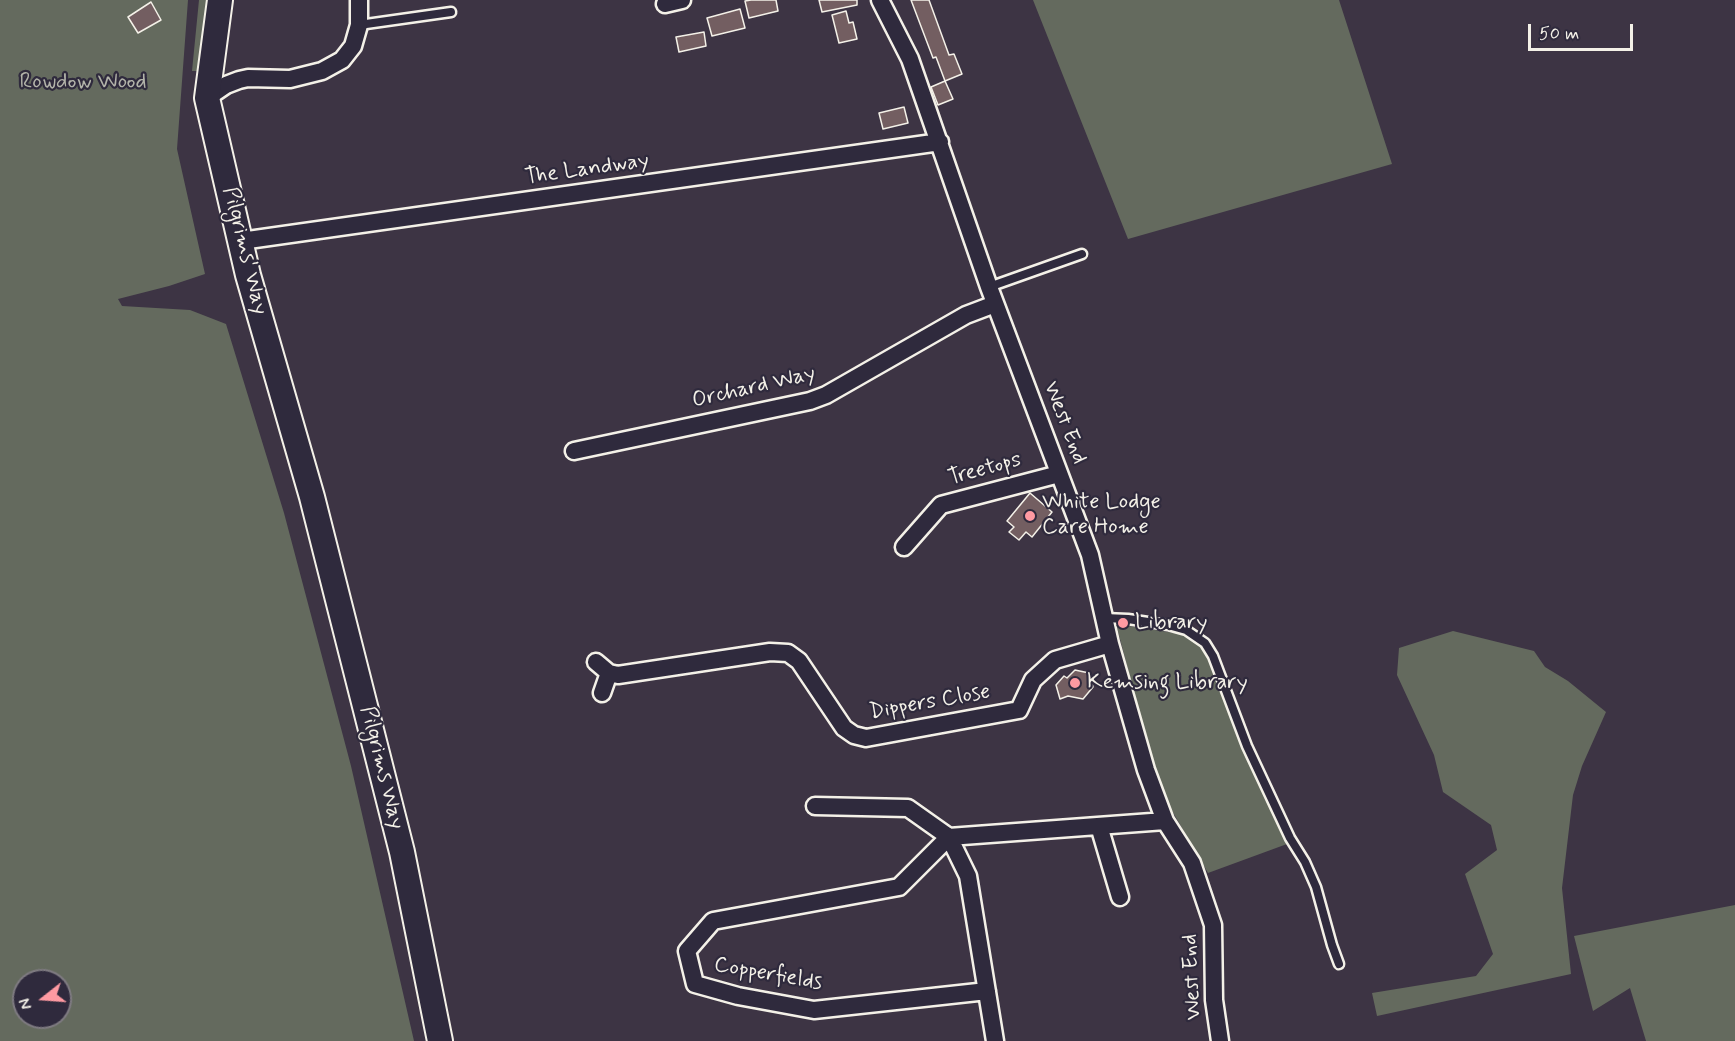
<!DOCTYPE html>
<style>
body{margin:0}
#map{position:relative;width:1735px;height:1041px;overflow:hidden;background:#3d3444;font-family:Mynerve,sans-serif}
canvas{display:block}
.north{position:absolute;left:12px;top:969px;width:60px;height:60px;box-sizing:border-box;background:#2f2a3d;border:2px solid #7e7a81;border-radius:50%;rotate:253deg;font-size:16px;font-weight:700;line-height:24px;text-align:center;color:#f4f1e8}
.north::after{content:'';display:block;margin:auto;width:21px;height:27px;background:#ff9aa2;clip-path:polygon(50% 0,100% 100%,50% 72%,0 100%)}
.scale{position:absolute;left:1528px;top:24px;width:105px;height:27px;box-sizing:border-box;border:3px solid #f4f1e8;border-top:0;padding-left:8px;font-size:18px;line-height:21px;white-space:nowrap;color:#f4f1e8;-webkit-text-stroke:4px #2f2a3d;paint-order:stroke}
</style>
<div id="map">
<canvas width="1735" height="1041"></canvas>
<div class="north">N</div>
<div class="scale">50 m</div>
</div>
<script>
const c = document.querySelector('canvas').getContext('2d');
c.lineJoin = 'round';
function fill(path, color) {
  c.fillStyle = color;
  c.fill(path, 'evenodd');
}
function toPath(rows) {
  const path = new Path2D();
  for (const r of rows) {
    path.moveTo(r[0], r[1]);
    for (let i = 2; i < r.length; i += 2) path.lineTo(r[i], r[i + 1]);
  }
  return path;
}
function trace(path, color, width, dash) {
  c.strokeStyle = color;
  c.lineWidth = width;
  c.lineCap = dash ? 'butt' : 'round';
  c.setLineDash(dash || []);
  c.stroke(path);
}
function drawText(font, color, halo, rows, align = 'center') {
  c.font = font + ' Mynerve,sans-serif';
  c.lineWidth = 4.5;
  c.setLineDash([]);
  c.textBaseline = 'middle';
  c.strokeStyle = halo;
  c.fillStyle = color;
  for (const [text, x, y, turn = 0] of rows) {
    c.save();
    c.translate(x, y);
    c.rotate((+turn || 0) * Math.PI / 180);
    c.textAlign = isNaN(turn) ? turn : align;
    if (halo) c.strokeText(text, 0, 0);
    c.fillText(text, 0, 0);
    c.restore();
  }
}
const green = toPath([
 [0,0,188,0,177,149,205,274,169,286,118,299,122,306,190,310,226,324,284,513,351,766,414,1041,0,1041],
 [24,981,60,981,60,1017,24,1017],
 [199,0,209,0,199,71,192,71],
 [1033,0,1339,0,1392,164,1128,239],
 [1116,624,1188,635,1208,654,1287,844,1208,873,1160,790],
 [1453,631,1534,651,1545,667,1568,681,1606,712,1582,766,1573,795,1562,888,1571,974,1377,1016,1372,993,1476,976,1493,954,1465,874,1497,850,1491,825,1443,792,1434,755,1397,675,1399,648],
 [1735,905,1735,1041,1646,1041,1630,988,1593,1011,1574,936]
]);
const building = toPath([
 [751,0,776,0,778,11,749,18,745,1,751,0],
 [819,0,857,0,857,5,822,12,819,0],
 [911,0,929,0,949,55,954,54,962,74,945,81,936,57,933,58,911,0],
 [151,2,161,20,138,33,128,17,151,2],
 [740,9,745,28,712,36,707,18,740,9],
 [846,11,849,23,853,22,857,39,839,43,832,15,846,11],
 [704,32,706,46,679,52,676,37,704,32],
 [945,81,953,99,938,105,931,87,945,81],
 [904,107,908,123,883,129,879,113,904,107],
 [1030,493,1052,512,1032,537,1026,532,1019,540,1009,532,1014,527,1007,521,1030,493],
 [1075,670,1089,673,1093,687,1083,699,1068,696,1060,699,1056,685,1064,676,1067,678,1075,670]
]);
const lane = toPath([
 [359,25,451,12],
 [989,287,1082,254],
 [1104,618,1128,619,1168,625,1186,630,1205,643,1213,656,1247,746,1290,838,1305,862,1316,887,1332,945,1339,964]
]);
const street = toPath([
 [880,0,910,59,989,287,1090,555,1110,644,1146,770,1165,821,1192,863,1213,925,1214,1000,1220,1041],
 [665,4,682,0],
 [207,98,226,85,239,80,248,78,290,79,322,71,342,60,353,46,359,25,359,0],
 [241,241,940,142],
 [574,451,810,401,826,395,966,315,995,304],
 [904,547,941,505,1059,474],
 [596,662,609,673,618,675,770,652,788,653,799,661,844,728,854,735,866,738,1019,710,1033,680,1055,660,1110,644],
 [602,693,609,673],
 [815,806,908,808,949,837,899,887,713,921,687,951,695,984,738,996,814,1010,987,991],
 [1099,826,1120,897],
 [995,1041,968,876,949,837,1165,821]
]);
const secondary = toPath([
 [220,0,207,98,248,275,312,497,402,852,440,1041]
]);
const markers = [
 [1030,516,6,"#ff9aa2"],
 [1123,623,6,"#ff9aa2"],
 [1075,683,6,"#ff9aa2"]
];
const parkNames = [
 ["Rowdow Wood",83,83]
];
const streetNames = [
 ["The Landway",587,170,-8],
 ["Pilgrims' Way",244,251,76],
 ["Orchard Way",754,388,-13],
 ["West End",1064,423,69],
 ["Treetops",985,470,-15],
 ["Dippers Close",930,703,-10],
 ["Pilgrims Way",381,768,76],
 ["Copperfields",768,975,10],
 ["West End",1193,977,-93]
];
const poiNames = [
 ["White Lodge",1042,503],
 ["Care Home",1042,528],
 ["Library",1135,623],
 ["Kemsing Library",1087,683]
];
fill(green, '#646a5e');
fill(building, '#735e61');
trace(building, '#f4f1e8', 1.5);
trace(lane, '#f4f1e8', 13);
trace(street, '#f4f1e8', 21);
trace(secondary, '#f4f1e8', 28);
trace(lane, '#2f2a3d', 8);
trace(street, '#2f2a3d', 16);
trace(secondary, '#2f2a3d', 24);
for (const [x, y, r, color] of markers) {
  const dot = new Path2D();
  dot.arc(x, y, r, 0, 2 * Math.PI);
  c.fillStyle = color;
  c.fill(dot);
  trace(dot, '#2f2a3d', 2);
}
drawText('22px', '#b3b4aa', '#2f2a3d', parkNames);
drawText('22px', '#f4f1e8', '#2f2a3d', streetNames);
drawText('22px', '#f4f1e8', '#2f2a3d', poiNames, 'left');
</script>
